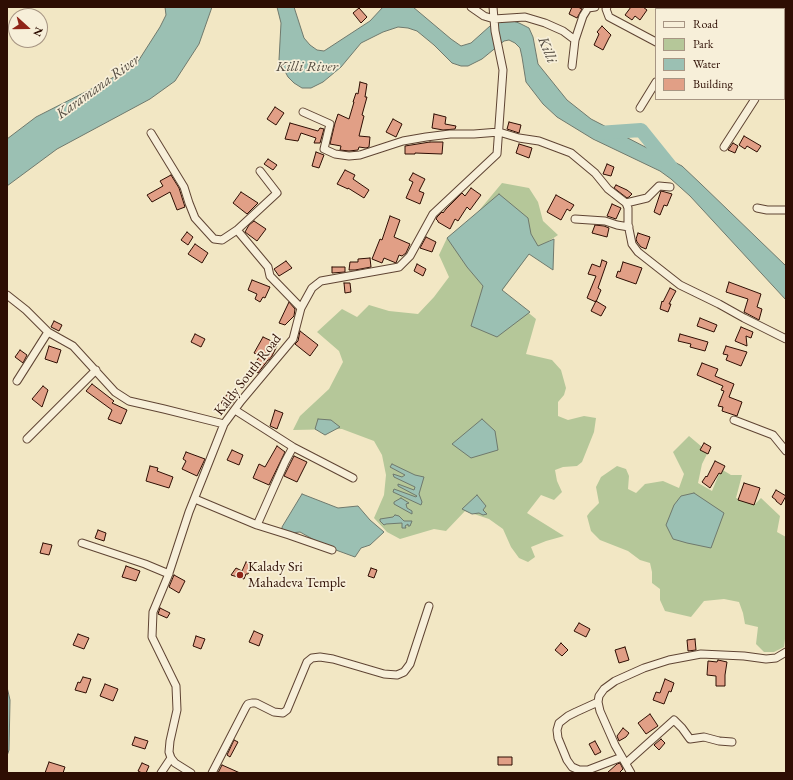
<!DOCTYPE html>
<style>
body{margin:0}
#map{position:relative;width:793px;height:780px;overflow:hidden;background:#f2e7c4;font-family:"EB Garamond",serif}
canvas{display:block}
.frame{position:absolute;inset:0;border:8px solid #2e0e03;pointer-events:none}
.legend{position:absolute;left:655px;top:8px;width:130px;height:92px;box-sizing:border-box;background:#f7efd9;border:1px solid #a79583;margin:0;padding:5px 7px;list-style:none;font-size:12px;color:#2e0e03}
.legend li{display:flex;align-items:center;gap:8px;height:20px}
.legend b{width:20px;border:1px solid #a79583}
.north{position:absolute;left:8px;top:8px;width:40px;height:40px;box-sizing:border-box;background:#f7efd9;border:1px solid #a79583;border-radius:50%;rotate:111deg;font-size:11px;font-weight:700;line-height:16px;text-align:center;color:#2e0e03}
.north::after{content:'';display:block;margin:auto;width:14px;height:18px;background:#8f2418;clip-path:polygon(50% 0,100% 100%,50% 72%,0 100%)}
</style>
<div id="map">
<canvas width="793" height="780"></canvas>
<div class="frame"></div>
<ul class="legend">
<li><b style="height:5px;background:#f7efd9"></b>Road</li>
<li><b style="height:11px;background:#b5c799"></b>Park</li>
<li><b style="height:11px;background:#9bc0b3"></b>Water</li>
<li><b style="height:11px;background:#e19f86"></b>Building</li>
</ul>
<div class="north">N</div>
</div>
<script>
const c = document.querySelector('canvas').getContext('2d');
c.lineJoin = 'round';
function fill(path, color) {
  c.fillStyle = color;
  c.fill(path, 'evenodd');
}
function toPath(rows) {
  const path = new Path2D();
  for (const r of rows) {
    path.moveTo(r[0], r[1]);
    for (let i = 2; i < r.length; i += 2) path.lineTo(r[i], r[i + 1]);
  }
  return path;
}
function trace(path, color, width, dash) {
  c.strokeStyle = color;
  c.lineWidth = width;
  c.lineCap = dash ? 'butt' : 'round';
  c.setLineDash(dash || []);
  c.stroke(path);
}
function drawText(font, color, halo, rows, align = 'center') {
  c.font = font + ' "EB Garamond",serif';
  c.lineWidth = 3.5;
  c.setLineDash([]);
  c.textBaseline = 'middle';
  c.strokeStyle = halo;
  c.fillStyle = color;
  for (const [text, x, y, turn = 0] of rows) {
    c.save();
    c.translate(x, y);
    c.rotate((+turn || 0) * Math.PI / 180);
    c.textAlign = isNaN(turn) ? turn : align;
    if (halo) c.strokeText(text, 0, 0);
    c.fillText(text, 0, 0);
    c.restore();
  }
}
const green = toPath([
 [502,183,529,188,538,202,543,221,558,235,529,254,502,291,536,319,526,354,552,360,561,370,566,388,564,395,558,402,558,416,568,420,584,416,596,418,594,432,582,462,577,466,563,467,555,470,557,481,562,492,554,500,541,495,527,513,564,536,546,541,531,547,535,557,528,562,519,558,511,547,503,529,489,519,465,511,446,531,434,529,400,539,387,532,374,518,384,495,386,475,382,455,374,441,342,429,293,430,300,416,329,389,343,362,339,351,317,332,342,309,357,317,369,305,389,311,418,314,434,297,449,277,439,255,447,238,477,213],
 [689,436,708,452,702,464,698,483,712,491,721,469,731,475,742,475,736,498,755,504,761,498,780,516,777,532,786,537,786,631,784,647,774,652,764,652,756,644,758,627,745,624,743,613,739,602,724,599,704,601,691,617,665,611,660,600,660,589,652,583,652,572,650,563,640,560,628,551,600,540,591,531,587,516,590,512,599,503,596,487,601,477,617,466,626,469,629,476,628,489,636,493,645,484,663,481,679,488,684,474,673,452]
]);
const water = toPath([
 [165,7,212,7,199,44,175,81,150,99,57,149,7,186,7,139,36,117,107,81,137,63,160,27,166,15,165,7],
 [277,7,294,7,304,38,310,45,317,50,324,51,370,21,383,7,413,7,451,39,461,46,471,43,490,26,501,20,510,20,519,23,529,28,533,37,538,64,567,100,591,119,682,166,701,184,786,266,786,300,690,196,671,179,660,171,593,139,557,117,543,104,526,82,522,57,520,48,515,43,509,40,504,41,482,59,468,66,461,66,452,63,434,45,417,31,408,28,398,27,383,32,361,43,341,67,323,82,311,88,302,88,294,83,288,77,279,60,281,23,277,7],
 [499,194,528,218,531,234,538,246,554,239,553,270,529,254,502,290,530,312,497,337,471,326,483,286,467,267,447,238,499,194],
 [318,419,331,420,340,427,325,435,315,429,318,419],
 [482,419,495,431,498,450,471,458,452,444,482,419],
 [392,464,415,475,424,477,419,494,422,502,421,505,393,492,394,489,416,497,417,496,398,486,398,484,414,490,415,487,394,477,393,474,402,477,405,475,390,467,392,464],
 [694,493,724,513,711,548,687,543,673,539,666,525,674,505,681,496,694,493],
 [302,494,338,508,358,506,370,520,384,532,370,545,361,548,355,557,325,546,300,532,283,534,282,527,302,494],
 [477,495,486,506,483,510,487,514,483,515,479,513,472,514,462,509,477,495],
 [401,498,409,503,406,504,407,508,412,511,412,514,394,504,394,502,401,498],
 [395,515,399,516,404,521,412,521,410,526,408,526,408,524,405,526,406,528,402,528,402,523,386,524,384,525,380,521,380,519,393,517,395,515],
 [7,687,10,700,9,750,7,756,7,687]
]);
const river = toPath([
 [597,132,598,133,641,130,674,171]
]);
const building = toPath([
 [572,7,578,7,582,9,577,18,569,14,572,7],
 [631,7,643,7,647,10,640,20,635,16,632,20,625,15,631,7],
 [359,8,367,17,361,23,353,13,359,8],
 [602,26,611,35,609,38,603,50,594,45,599,34,597,32,602,26],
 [360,82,367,84,365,97,367,97,362,115,364,116,359,136,370,137,369,147,366,148,359,147,358,150,349,151,340,150,341,146,330,144,335,123,338,114,349,119,354,102,353,102,356,93,358,94,360,82],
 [275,107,284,113,276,125,267,119,275,107],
 [434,114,446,117,445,124,456,126,455,129,443,130,432,128,434,114],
 [393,119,402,124,396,137,386,132,393,119],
 [509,122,521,125,519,133,507,129,509,122],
 [290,123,318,131,320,128,324,129,320,143,314,143,316,138,301,133,298,141,285,139,290,123],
 [744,136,761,146,757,152,747,146,745,149,739,145,744,136],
 [430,142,443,142,442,154,415,153,415,154,405,154,405,146,430,142],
 [733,143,738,146,735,153,728,150,733,143],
 [519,144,532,148,529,158,516,153,519,144],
 [316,152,324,155,319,168,312,166,316,152],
 [268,159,277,165,273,170,264,164,268,159],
 [607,164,614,167,611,176,603,174,607,164],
 [345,170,355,175,353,179,369,190,364,198,348,188,348,189,337,184,345,170],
 [413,173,425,179,419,191,424,193,420,204,406,198,413,182,409,180,413,173],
 [171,175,179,188,185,207,177,210,170,192,152,202,147,195,163,186,160,181,171,175],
 [616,185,627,190,632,194,629,197,627,198,614,188,616,185],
 [471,188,481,195,470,210,467,207,458,221,455,219,450,229,438,222,438,221,436,219,437,217,442,212,443,213,446,209,462,193,465,196,471,188],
 [661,191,665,192,672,194,667,206,664,205,660,215,654,212,661,191],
 [241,192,258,203,247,214,233,203,241,192],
 [556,195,574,205,570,211,567,209,561,220,547,212,556,195],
 [612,204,621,208,616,219,607,216,612,204],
 [390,216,400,220,394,237,410,244,406,253,402,256,399,255,396,263,384,258,382,263,372,259,380,239,382,240,390,216],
 [254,221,266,229,257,241,245,232,249,225,254,221],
 [595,225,604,226,609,228,607,237,592,233,595,225],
 [187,232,193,237,188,245,181,240,187,232],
 [638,233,650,237,646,249,641,247,637,242,636,239,638,233],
 [426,237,436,242,432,252,420,248,426,237],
 [195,244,208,253,202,263,188,254,195,244],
 [370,258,371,267,355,270,349,270,350,262,358,262,358,259,370,258],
 [602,260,607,262,598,288,601,290,596,302,587,298,596,276,588,274,592,264,600,267,602,260],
 [286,261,292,268,279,276,274,269,286,261],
 [623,262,642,268,636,284,616,277,618,271,620,272,623,262],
 [417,264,426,269,423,276,414,271,417,264],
 [332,267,345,267,345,272,332,273,332,267],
 [252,280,270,287,265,298,263,297,260,302,255,299,257,294,248,290,252,280],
 [729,282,761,294,757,307,762,309,759,320,744,312,748,299,726,292,729,282],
 [344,283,350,283,351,292,345,293,344,283],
 [670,288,676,291,669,304,671,304,668,312,660,309,662,301,663,302,670,288],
 [596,301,606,307,601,316,591,311,596,301],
 [289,302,295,309,294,316,285,325,279,323,289,302],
 [700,318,717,325,714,332,697,326,700,318],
 [54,321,62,325,59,331,51,327,54,321],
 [741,327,753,332,751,338,746,336,747,346,735,341,741,327],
 [300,331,318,345,310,356,295,344,298,341,300,331],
 [195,334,205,339,201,347,191,342,195,334],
 [680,334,708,342,705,351,690,347,691,344,678,341,680,334],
 [263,337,278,344,272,356,269,360,268,360,258,373,251,368,260,356,254,353,263,337],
 [49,346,61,350,57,363,45,359,49,346],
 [726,346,747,352,741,366,726,360,728,355,723,354,726,346],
 [20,350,27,355,23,363,15,357,20,350],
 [702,363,718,369,715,376,734,384,729,397,742,402,737,416,722,411,723,407,718,406,724,391,721,390,723,386,697,375,702,363],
 [92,384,114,401,112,403,127,410,121,424,108,419,112,410,86,391,92,384],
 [43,386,48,390,42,407,32,399,43,386],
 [228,393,236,398,229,408,221,403,228,393],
 [275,410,283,413,277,429,270,426,275,410],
 [704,443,711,447,708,454,700,450,704,443],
 [277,446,285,452,269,485,253,478,259,464,265,467,277,446],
 [232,450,243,455,239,465,227,460,232,450],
 [186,452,205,459,197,476,182,469,186,461,183,459,186,452],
 [294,456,307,462,297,482,284,476,294,456],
 [715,461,725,466,721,474,719,473,710,488,702,482,706,476,707,477,715,461],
 [150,466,158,468,157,471,173,477,169,488,146,481,150,466],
 [744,483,760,488,754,505,738,500,744,483],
 [776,490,786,496,781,505,776,501,776,500,772,497,776,490],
 [98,530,106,533,104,541,95,538,98,530],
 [43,543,52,545,49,555,40,553,43,543],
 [246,562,252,564,248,574,246,574,244,579,231,575,236,568,242,571,246,562],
 [126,566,140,571,136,581,122,577,126,566],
 [371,568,377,570,374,578,368,576,371,568],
 [174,575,185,581,179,593,169,587,174,575],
 [160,608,170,613,167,618,158,614,160,608],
 [579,623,590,629,586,637,574,631,579,623],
 [254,631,263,635,259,646,249,642,254,631],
 [78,634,89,638,84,649,73,645,78,634],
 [196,636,205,639,201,649,193,646,196,636],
 [695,639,696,650,688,651,687,640,695,639],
 [561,643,568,650,562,656,555,650,561,643],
 [625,647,629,660,619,663,615,650,625,647],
 [718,660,727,662,725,675,725,686,716,686,716,676,707,675,708,661,717,662,718,660],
 [83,677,91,679,86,693,75,690,78,682,80,683,83,677],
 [665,679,674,683,671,692,669,691,664,704,653,700,656,692,660,693,665,679],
 [105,684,118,689,113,701,100,696,105,684],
 [650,714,658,726,646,734,638,723,650,714],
 [623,728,629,733,626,737,619,741,617,736,623,728],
 [135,737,148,741,145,749,132,745,135,737],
 [661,739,665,743,659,750,654,745,661,739],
 [234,740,238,742,230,757,227,755,234,740],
 [595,741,601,752,595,755,589,744,595,741],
 [498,757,512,757,512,765,498,765,498,757],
 [49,762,65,767,63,773,45,773,49,762],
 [142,763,149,766,146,773,142,773,138,771,142,763],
 [620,763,623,769,619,773,607,773,617,764,620,763],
 [222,765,240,773,218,773,222,765]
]);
const minor = toPath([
 [471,7,484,16,494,19,525,17,545,23,563,31,575,40],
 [607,7,606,9,609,17,656,42],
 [733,7,733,9],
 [695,9,696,7],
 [572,66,575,40,583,16,588,8,595,7],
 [784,83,786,84],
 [640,108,656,82],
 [303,112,330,124,324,149,335,154,349,156,360,155,403,141,426,137,450,134,474,134,499,132,519,138,539,141,571,153,595,173,608,189,626,203,628,208,628,224,632,244,638,252,680,285,719,304,744,318,786,339],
 [151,133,184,187,189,203,195,218,204,228,214,239,222,240,237,230],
 [724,147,755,99],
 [260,171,277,193,237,230,268,267,270,276,301,308],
 [626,203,647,198,659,186,670,187],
 [757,208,767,210,786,210],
 [575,219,605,221,617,225,629,227],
 [7,295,26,310,48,332,73,346,115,392,129,401,164,409,224,424],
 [17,381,48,332],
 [235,410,293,447,353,478],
 [734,420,773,435,786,451],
 [27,439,96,370],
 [195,499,257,525,289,535,332,550],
 [257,525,285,462,293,447],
 [82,543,145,564,169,574],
 [598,702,576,712,568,716,559,723,557,730,558,738,567,760,572,767,579,770,588,770,622,757],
 [626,763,674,720,682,728,690,739,704,737,719,741,732,742],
 [161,773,171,758],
 [191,773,175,763,171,758,169,752,170,741,177,710,176,686,152,637,153,612,168,576,189,512,205,472,224,424,241,401,293,339,301,308,312,288,321,281,399,267,410,256,433,214,497,154,503,70,495,31,493,7],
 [212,773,246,707,248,704,252,703,256,703,274,712,283,713,287,710,307,662,312,658,320,657,333,659,384,674,397,675,404,672,410,664,429,606],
 [631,773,615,745,600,711,598,702,599,696,604,689,615,681,644,668,669,660,701,654,744,656,766,659,776,658,786,652]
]);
const secondary = toPath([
 [771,7,775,9],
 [784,11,786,11]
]);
const markers = [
 [240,575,4,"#8f2418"]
];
const streetNames = [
 ["Kaldy South Road",248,375,-52]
];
const poiNames = [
 ["Kalady Sri",248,567],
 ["Mahadeva Temple",248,583]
];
const waterNames = [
 ["Killi",547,50,68],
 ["Killi River",307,67],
 ["Karamana River",98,87,-36]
];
fill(green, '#b5c799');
fill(water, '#9bc0b3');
trace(water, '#6f796d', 1);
trace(river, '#9bc0b3', 14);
fill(building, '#e19f86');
trace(building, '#2e0e03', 1);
trace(minor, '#5f4433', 9);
trace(secondary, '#2e0e03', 12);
trace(minor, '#f7efd9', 7);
trace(secondary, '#f7efd9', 10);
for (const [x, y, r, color] of markers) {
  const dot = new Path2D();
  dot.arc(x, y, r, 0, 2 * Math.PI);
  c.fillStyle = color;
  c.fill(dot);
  trace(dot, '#f7efd9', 1.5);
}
drawText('14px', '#2e0e03', '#f7efd9', streetNames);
drawText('14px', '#2e0e03', '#f7efd9', poiNames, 'left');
drawText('italic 15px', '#544c41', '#f7efd9', waterNames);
</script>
